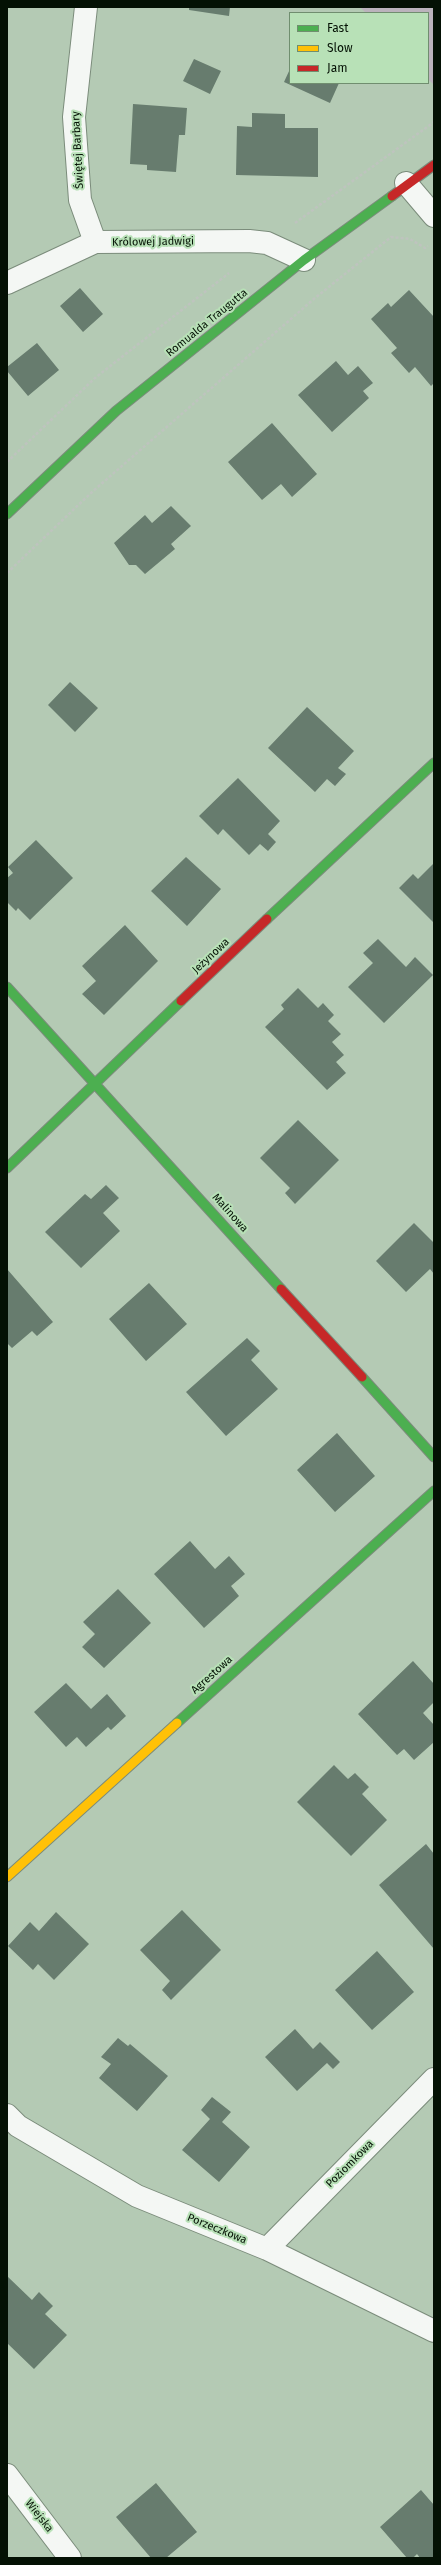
<!DOCTYPE html>
<meta charset="utf-8">
<style>
body{margin:0}
#map{position:relative;width:441px;height:2565px;overflow:hidden;background:#b4cab4;font-family:"Fira Sans",sans-serif}
canvas{display:block}
.frame{position:absolute;inset:0;border:8px solid #041104;pointer-events:none}
.legend{position:absolute;left:289px;top:12px;width:140px;height:72px;box-sizing:border-box;background:#b8e1b7;border:1px solid #708e6f;margin:0;padding:5px 7px;list-style:none;font-size:12px;color:#041104}
.legend li{display:flex;align-items:center;gap:8px;height:20px}
.legend b{width:20px;border:1px solid #708e6f}
</style>
<div id="map">
<canvas width="441" height="2565"></canvas>
<div class="frame"></div>
<ul class="legend">
<li><b style="height:5px;background:#4caf50"></b>Fast</li>
<li><b style="height:5px;background:#ffc107"></b>Slow</li>
<li><b style="height:5px;background:#c62828"></b>Jam</li>
</ul>
</div>
<script>
const c = document.querySelector('canvas').getContext('2d');
c.lineJoin = 'round';
function fill(path, color) {
  c.fillStyle = color;
  c.fill(path, 'evenodd');
}
function toPath(rows) {
  const path = new Path2D();
  for (const r of rows) {
    path.moveTo(r[0], r[1]);
    for (let i = 2; i < r.length; i += 2) path.lineTo(r[i], r[i + 1]);
  }
  return path;
}
function trace(path, color, width, dash) {
  c.strokeStyle = color;
  c.lineWidth = width;
  c.lineCap = dash ? 'butt' : 'round';
  c.setLineDash(dash || []);
  c.stroke(path);
}
function drawText(font, color, halo, rows, align = 'center') {
  c.font = font + ' "Fira Sans",sans-serif';
  c.lineWidth = 4;
  c.setLineDash([]);
  c.textBaseline = 'middle';
  c.strokeStyle = halo;
  c.fillStyle = color;
  for (const [text, x, y, turn = 0] of rows) {
    c.save();
    c.translate(x, y);
    c.rotate((+turn || 0) * Math.PI / 180);
    c.textAlign = isNaN(turn) ? turn : align;
    if (halo) c.strokeText(text, 0, 0);
    c.fillText(text, 0, 0);
    c.restore();
  }
}
const green = toPath([
 [360,7,434,7,434,85,428,79,428,13,366,13]
]);
const building = toPath([
 [189,7,230,7,229,16,189,10],
 [194,59,221,71,210,94,183,81],
 [290,69,290,83,339,83,330,103,284,82],
 [133,104,187,108,185,135,179,135,176,172,147,170,147,165,130,164],
 [252,113,285,114,285,128,318,128,318,177,236,175,237,126,252,127],
 [80,288,103,314,83,332,60,306],
 [409,290,434,317,434,383,431,386,415,367,409,373,391,353,397,348,371,319,388,303,391,307],
 [37,343,59,370,28,396,7,371,7,367],
 [336,361,348,375,358,366,373,383,363,391,369,398,332,432,298,395],
 [272,423,317,474,292,497,281,484,262,500,228,462],
 [171,506,191,526,171,544,175,549,145,574,136,565,129,565,114,543,145,515,152,523],
 [70,682,98,708,75,732,48,705],
 [307,707,354,751,338,768,346,774,335,786,327,779,315,792,268,748],
 [238,778,280,821,268,834,276,842,268,851,260,844,249,855,223,829,218,835,199,816],
 [36,840,73,878,30,920,18,908,16,911,7,902,7,878,13,873,8,867],
 [186,857,221,889,187,926,151,891],
 [434,863,434,923,399,888,413,874,418,879],
 [125,925,158,961,104,1015,82,994,96,981,82,966],
 [378,939,406,967,415,957,433,975,384,1023,348,987,373,963,363,953],
 [298,988,318,1008,323,1003,334,1015,328,1021,341,1034,332,1042,344,1055,336,1062,346,1073,327,1090,265,1027,284,1009,281,1005],
 [298,1120,339,1160,295,1204,285,1193,290,1188,260,1158],
 [106,1185,119,1198,103,1213,120,1231,81,1268,45,1232,85,1194,91,1199],
 [414,1223,434,1243,434,1274,430,1269,406,1292,376,1261],
 [7,1269,53,1322,37,1336,32,1331,12,1348,7,1343],
 [149,1283,187,1324,146,1361,109,1319],
 [247,1338,260,1351,251,1360,278,1389,226,1436,186,1392],
 [337,1433,375,1476,335,1512,297,1470],
 [190,1541,215,1569,229,1556,245,1574,231,1586,239,1596,204,1628,154,1574],
 [118,1589,151,1623,104,1668,82,1647,95,1634,83,1622],
 [413,1661,434,1684,434,1702,423,1713,434,1725,434,1742,414,1760,404,1749,397,1755,358,1714],
 [66,1683,91,1709,107,1694,126,1716,111,1730,108,1727,86,1747,77,1737,66,1747,34,1712],
 [334,1765,348,1779,355,1773,369,1787,362,1794,387,1820,351,1856,297,1802],
 [426,1844,434,1854,434,1949,379,1885],
 [182,1910,221,1950,171,2000,162,1990,170,1981,140,1950],
 [56,1912,89,1944,54,1980,38,1964,33,1970,8,1946,30,1922,39,1931],
 [377,1951,414,1992,372,2030,335,1990],
 [295,2029,313,2049,320,2042,340,2062,333,2069,327,2063,297,2091,265,2057],
 [118,2038,128,2046,130,2044,168,2076,137,2111,99,2078,111,2064,101,2057],
 [212,2097,231,2112,222,2122,250,2147,219,2182,182,2150,210,2119,201,2110],
 [7,2276,32,2300,39,2292,53,2306,45,2314,67,2335,34,2369,7,2343],
 [156,2483,197,2532,166,2558,151,2558,116,2517],
 [421,2490,434,2505,434,2558,420,2558,417,2554,413,2558,407,2558,380,2527]
]);
const path = toPath([
 [295,223,434,122],
 [7,462,95,378,229,273],
 [7,573,92,492,315,298,391,237,410,239,425,248,428,246]
]);
const street = toPath([
 [86,7,74,117,80,200,95,242],
 [406,183,434,216],
 [7,283,95,242,249,241,267,243,304,260],
 [7,2115,18,2126,137,2196,267,2249,434,2331],
 [267,2249,434,2079],
 [7,2475,70,2558]
]);
const fast = toPath([
 [7,514,116,411,304,260,392,196],
 [267,919,434,763],
 [7,987,281,1289],
 [7,1168,181,1001],
 [362,1377,434,1457],
 [177,1723,434,1491]
]);
const slow = toPath([
 [7,1877,177,1723]
]);
const jam = toPath([
 [392,196,434,165],
 [181,1001,267,919],
 [281,1289,362,1377]
]);
const streetNames = [
 ["Świętej Barbary",78,150,-93],
 ["Królowej Jadwigi",153,242,-1],
 ["Romualda Traugutta",207,323,-39],
 ["Jeżynowa",211,956,-43],
 ["Malinowa",230,1213,48],
 ["Agrestowa",212,1675,-42],
 ["Poziomkowa",350,2164,-45],
 ["Porzeczkowa",217,2229,22],
 ["Wiejska",39,2516,52]
];
fill(green, '#bbb3bc');
fill(building, '#677c6e');
trace(street, '#7b8c7b', 24);
trace(fast, '#7b8c7b', 11);
trace(slow, '#7b8c7b', 11);
trace(jam, '#7b8c7b', 11);
trace(path, '#bec4be', 2.5, [3, 2]);
trace(street, '#f4f7f4', 22);
trace(fast, '#4caf50', 9);
trace(slow, '#ffc107', 9);
trace(jam, '#c62828', 9);
drawText('11px', '#041104', '#b8e1b7', streetNames);
</script>
